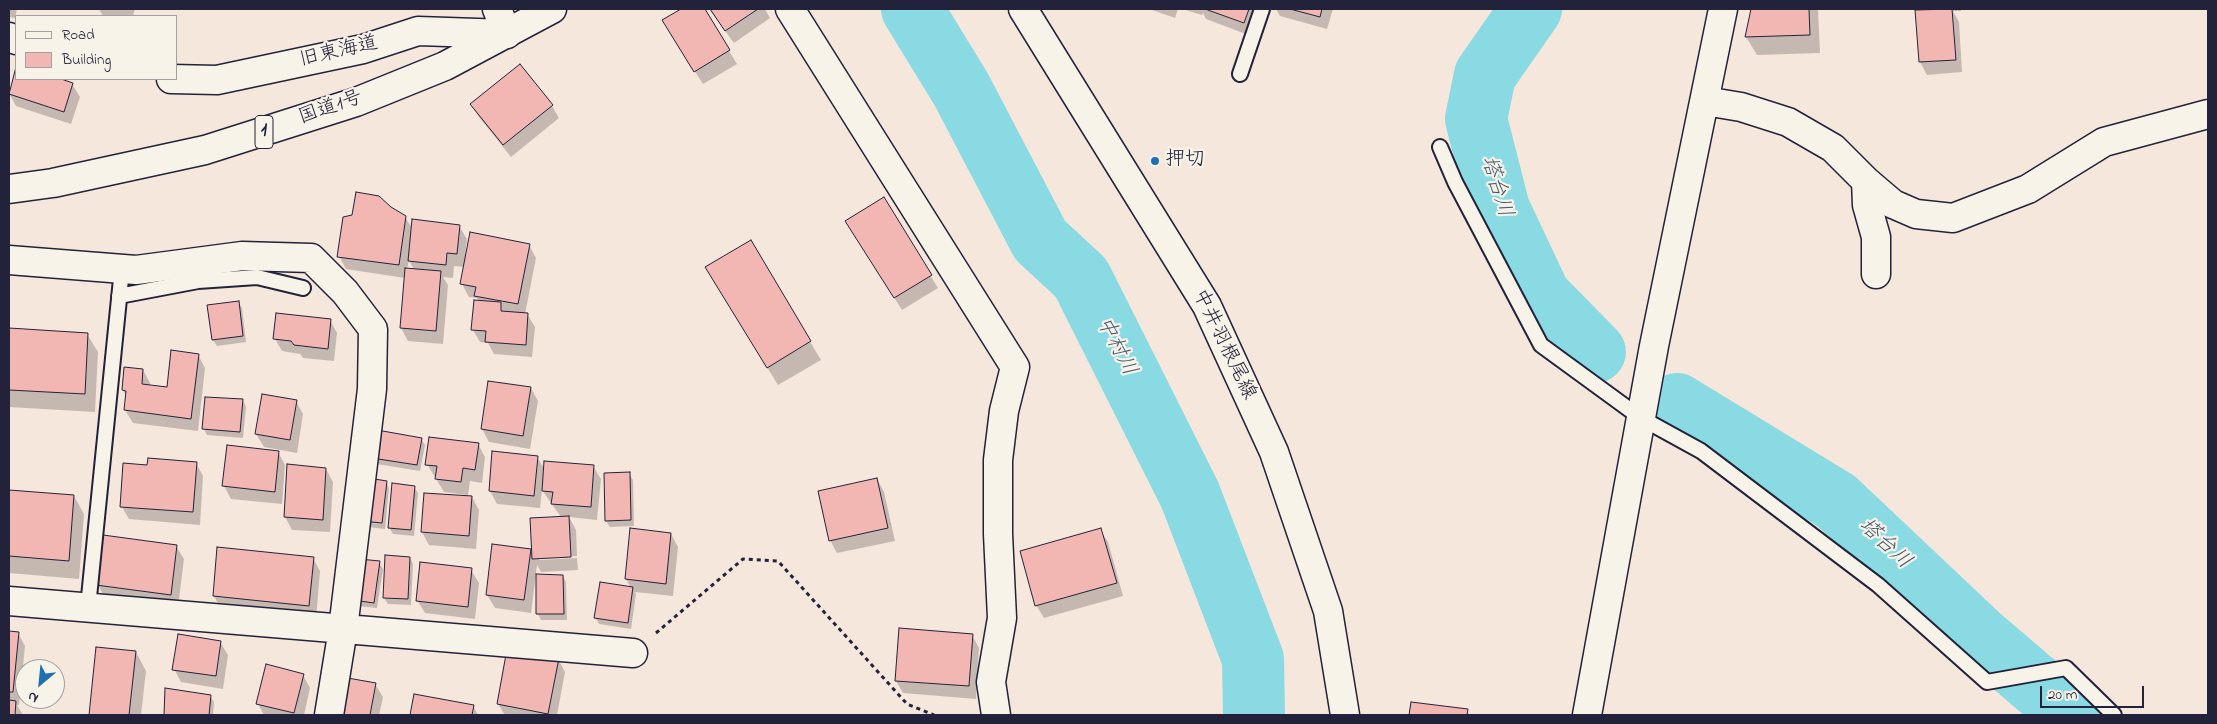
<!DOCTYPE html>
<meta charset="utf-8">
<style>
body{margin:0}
#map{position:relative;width:2217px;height:724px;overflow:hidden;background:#f6e7dd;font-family:"Indie Flower",sans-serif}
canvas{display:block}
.frame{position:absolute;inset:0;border:10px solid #22223b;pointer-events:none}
.legend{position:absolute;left:15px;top:15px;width:162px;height:65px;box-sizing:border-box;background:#f7f3e8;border:1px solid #a29fa3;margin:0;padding:6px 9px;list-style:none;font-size:15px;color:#22223b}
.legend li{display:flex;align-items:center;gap:10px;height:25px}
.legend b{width:25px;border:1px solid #a29fa3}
.north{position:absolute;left:15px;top:659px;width:50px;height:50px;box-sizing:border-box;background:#f7f3e8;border:1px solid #a29fa3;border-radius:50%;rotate:208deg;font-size:14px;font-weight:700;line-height:20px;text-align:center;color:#22223b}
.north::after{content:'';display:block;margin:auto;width:18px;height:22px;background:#1f6fb2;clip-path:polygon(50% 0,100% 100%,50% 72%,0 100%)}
.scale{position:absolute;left:2040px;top:686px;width:104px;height:22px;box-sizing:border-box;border:2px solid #22223b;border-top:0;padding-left:6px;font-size:15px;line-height:18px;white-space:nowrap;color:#22223b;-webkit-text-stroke:4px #f7f3e8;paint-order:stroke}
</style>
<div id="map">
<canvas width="2217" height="724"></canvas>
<div class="frame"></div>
<ul class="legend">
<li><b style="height:6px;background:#f7f3e8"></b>Road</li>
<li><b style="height:14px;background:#f2b6b3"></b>Building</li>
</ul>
<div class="north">N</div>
<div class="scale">20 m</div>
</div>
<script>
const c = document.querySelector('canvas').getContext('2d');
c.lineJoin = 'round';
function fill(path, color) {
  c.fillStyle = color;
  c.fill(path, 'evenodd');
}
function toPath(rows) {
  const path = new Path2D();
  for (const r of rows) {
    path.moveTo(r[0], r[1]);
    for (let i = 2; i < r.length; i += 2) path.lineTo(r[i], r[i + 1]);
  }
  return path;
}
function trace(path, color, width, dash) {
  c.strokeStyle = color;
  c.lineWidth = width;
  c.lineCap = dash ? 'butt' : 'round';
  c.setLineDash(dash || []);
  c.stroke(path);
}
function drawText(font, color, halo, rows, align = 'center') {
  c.font = font + ' "Indie Flower","Klee One",sans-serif';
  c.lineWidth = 4.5;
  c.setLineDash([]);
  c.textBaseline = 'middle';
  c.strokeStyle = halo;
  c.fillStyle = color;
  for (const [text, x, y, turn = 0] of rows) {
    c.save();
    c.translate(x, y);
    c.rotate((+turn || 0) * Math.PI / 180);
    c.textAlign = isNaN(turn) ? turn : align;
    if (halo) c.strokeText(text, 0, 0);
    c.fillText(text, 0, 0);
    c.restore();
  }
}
const shadow = toPath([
 [9,9,17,9,15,18,9,17],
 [99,9,135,9,133,16,103,16],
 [683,9,703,9,737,64,703,84,663,21],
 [709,9,765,9,770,18,734,43],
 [1149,9,1178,9,1175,18],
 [1182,9,1261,9,1251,36,1206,19,1203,13,1202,15],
 [1276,9,1333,9,1327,29,1280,16],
 [1752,9,1818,9,1820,53,1757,55,1746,37],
 [1923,9,1961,9,1961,11,1953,11,1959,22,1962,72,1927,75,1920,62,1916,11,1924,11],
 [16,71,16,79,57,79,72,84,80,97,71,124,16,106,9,93],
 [471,105,552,106,559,118,511,157,479,117],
 [883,199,938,288,902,310,854,234],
 [390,208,405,217,413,230,459,226,467,239,465,255,529,245,536,258,525,314,527,314,535,327,532,357,494,354,488,343,480,342,473,330,479,301,477,298,469,297,462,284,465,267,454,266,453,278,443,277,448,285,443,344,408,341,401,328,405,278,346,269,339,256],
 [409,260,414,270,407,269],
 [750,242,821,360,778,385,717,286],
 [238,302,242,308,246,342,217,346,213,340],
 [330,320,337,333,334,361,303,358,300,354,282,351,275,339],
 [9,330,87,334,98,352,95,412,9,407],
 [198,355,205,368,198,431,133,423,125,410,127,397,123,390,143,370,150,383,150,386,168,389],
 [531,388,538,401,530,449,489,442,482,429],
 [243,400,246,407,243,438,207,435,204,429],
 [296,401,303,414,297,453,264,447,256,434],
 [421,439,425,445,420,471,377,464,373,457],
 [478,444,485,457,482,483,470,481,468,495,444,492,427,464],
 [278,452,285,465,282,504,231,499,224,486],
 [537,457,545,470,593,466,601,479,597,520,569,517,576,530,577,556,539,558,539,560,577,558,578,570,541,572,537,565,531,613,495,608,487,595,493,545,530,550,534,556,561,517,542,490,540,508,497,504,490,491],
 [196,463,203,476,200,525,129,519,122,507],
 [326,469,333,482,330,532,292,530,285,517],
 [629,474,633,480,634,526,610,527,606,521],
 [877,479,884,492,895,541,837,553,830,540],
 [386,482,389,488,385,529,368,527,365,521],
 [414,487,418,493,414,536,393,534,389,527],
 [9,491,74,496,84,514,79,579,9,573],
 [472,497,479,510,476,549,429,545,422,532],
 [1100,530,1108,542,1123,596,1044,618,1036,605],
 [671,534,678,547,673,596,635,592,636,594,631,629,599,624,595,617,631,588,626,579],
 [176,546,184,559,178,607,105,598,98,585],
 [313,558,320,571,316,619,221,609,214,596],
 [410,558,413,564,411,605,388,604,384,598],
 [379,562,383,569,377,608,358,606,354,600],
 [471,570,479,583,475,619,425,613,417,600],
 [537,576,563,576,566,582,567,620,541,620,538,614],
 [9,632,18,633,25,646,19,705,17,705,23,715,9,715],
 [972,635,979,648,976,699,903,693,896,681],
 [220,642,228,655,223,689,181,682,174,669],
 [97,648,136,652,146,671,141,715,90,715],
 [558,659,565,672,557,715,505,715,498,704],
 [303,675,310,688,304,715,264,715,258,704],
 [375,684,383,697,379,715,336,715],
 [166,690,210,696,214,702,213,715,165,715],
 [415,696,473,706,478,715,411,715],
 [1412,703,1467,711,1470,715,1410,715]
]);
const river = toPath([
 [912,9,961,89,1040,240,1081,278,1190,495,1253,659,1254,715],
 [1531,9,1485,75,1476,119,1499,209,1540,296,1595,352],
 [1677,404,1836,501,1979,636,2068,712,2069,715]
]);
const building = toPath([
 [681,9,705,9,730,50,694,72,662,20,681,9],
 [710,9,758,9,725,31,710,9],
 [1205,9,1249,9,1244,23,1205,9],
 [1290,9,1322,9,1320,17,1290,9],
 [1751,9,1809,9,1810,35,1745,37,1751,9],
 [1952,9,1956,60,1919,62,1915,10,1952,9],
 [520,64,553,105,503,145,470,104,520,64],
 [16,67,16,79,61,79,73,83,64,112,9,94,16,67],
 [356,192,379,196,391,207,406,216,399,265,337,257,343,217,352,215,356,192],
 [884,197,932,275,894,298,845,221,884,197],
 [412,219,460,225,457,254,447,253,446,265,408,261,412,219],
 [470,232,530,244,518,304,474,296,476,287,460,284,470,232],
 [751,240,811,341,767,368,705,267,751,240],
 [405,268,441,271,436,331,400,328,405,268],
 [474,300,501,302,501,311,528,313,526,345,485,342,486,331,471,330,474,300],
 [239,301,243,336,212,340,207,305,239,301],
 [276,313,331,319,328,349,294,345,291,341,273,339,276,313],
 [9,328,88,333,85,394,9,390,9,328],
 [171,350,199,354,191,419,124,410,126,391,122,390,124,367,143,369,142,384,167,387,171,350],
 [488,381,531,387,523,436,481,429,488,381],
 [262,394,297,400,290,440,255,434,262,394],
 [205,397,243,399,240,432,202,429,205,397],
 [377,430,422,438,417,465,372,458,377,430],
 [429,437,479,443,475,470,463,468,461,482,435,479,437,466,425,465,429,437],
 [227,445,279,451,275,492,222,486,227,445],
 [492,451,538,456,534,496,489,491,492,451],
 [148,458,197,462,193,512,120,507,123,463,147,465,148,458],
 [544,461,594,465,591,507,551,504,553,492,542,491,544,461],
 [287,464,326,468,323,520,284,517,287,464],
 [630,472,631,520,605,521,604,473,630,472],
 [368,478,387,481,382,523,363,521,368,478],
 [877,478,888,528,829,541,818,491,877,478],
 [392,483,415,486,411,530,388,528,392,483],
 [9,490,74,495,69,561,9,556,9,490],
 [424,493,472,496,469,536,421,532,424,493],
 [569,516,571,557,532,559,530,518,569,516],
 [630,528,671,533,666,584,625,579,630,528],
 [1101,528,1117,583,1035,606,1020,551,1101,528],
 [103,535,177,545,171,595,96,585,103,535],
 [492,544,531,549,524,600,486,595,492,544],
 [217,547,314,557,309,606,213,596,217,547],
 [385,555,410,557,408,599,383,598,385,555],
 [359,559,380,561,374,603,353,600,359,559],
 [420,562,472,568,468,607,416,601,420,562],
 [536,574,563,575,564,614,536,614,536,574],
 [600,582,633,587,628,623,594,618,600,582],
 [899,628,973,634,969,686,895,681,899,628],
 [9,631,19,632,13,692,9,692,9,631],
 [178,634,221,641,216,676,172,670,178,634],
 [96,647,136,651,129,715,89,715,96,647],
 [507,649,559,658,548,714,497,704,507,649],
 [266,664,304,674,294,713,256,704,266,664],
 [342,677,376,683,370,715,335,715,342,677],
 [165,688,211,695,209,715,164,715,165,688],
 [414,694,474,705,472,715,410,715,414,694],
 [9,700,16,701,15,715,9,715,9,700],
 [1411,702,1468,709,1467,715,1409,715,1411,702]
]);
const path = toPath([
 [656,633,743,559,778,561,907,704,934,715]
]);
const service = toPath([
 [1240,74,1262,9],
 [1440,147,1455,182,1541,345,1641,418,1701,451,1878,585,1987,682,2066,668,2114,715],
 [119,296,198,281,257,277,303,288],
 [88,607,122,269]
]);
const minor = toPath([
 [790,9,1015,367,1004,411,998,460,998,534,1002,618,991,682,996,715],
 [9,37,16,40],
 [171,79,217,80,363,49,418,31,507,34,497,9],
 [1705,101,1741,107,1788,122,1833,148,1866,181,1893,204,1916,214,1953,218,2028,189,2104,142,2208,114],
 [1866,181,1867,205,1876,237,1876,274],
 [9,260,136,270,242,256,311,258,345,292,373,329,372,389,343,629,329,715],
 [9,601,633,653],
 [1587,715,1654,346,1723,9]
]);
const secondary = toPath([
 [1023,9,1207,306,1274,452,1328,611,1345,715]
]);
const trunk = toPath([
 [9,189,53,183,205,150,356,102,445,66,552,9]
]);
const markers = [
 [1155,161,5,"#1f6fb2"]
];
const shields = [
 [264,132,18]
];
const shieldNames = [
 ["1",264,132]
];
const streetNames = [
 ["旧東海道",339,53,-13],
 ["国道1号",331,109,-19],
 ["中井羽根尾線",1223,345,64]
];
const poiNames = [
 ["押切",1165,161]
];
const waterNames = [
 ["塔台川",1495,187,73],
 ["中村川",1115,347,63],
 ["塔台川",1884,545,43]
];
fill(shadow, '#0003');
trace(river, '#8adae4', 62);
fill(building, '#f2b6b3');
trace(building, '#22223b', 1);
trace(service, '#22223b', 18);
trace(minor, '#22223b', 31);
trace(secondary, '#22223b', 31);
trace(trunk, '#22223b', 31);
trace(path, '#22223b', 3, [4, 4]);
trace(service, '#f7f3e8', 14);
trace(minor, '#f7f3e8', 28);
trace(secondary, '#f7f3e8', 28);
trace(trunk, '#f7f3e8', 28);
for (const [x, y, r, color] of markers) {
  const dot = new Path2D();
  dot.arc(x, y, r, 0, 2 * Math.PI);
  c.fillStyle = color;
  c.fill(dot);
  trace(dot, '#f7f3e8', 2);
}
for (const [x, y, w] of shields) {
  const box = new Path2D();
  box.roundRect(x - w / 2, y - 16.5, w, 33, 4);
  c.fillStyle = '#f7f3e8';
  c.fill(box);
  trace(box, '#22223b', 1);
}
drawText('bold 19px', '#22223b', null, shieldNames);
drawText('20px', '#22223b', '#f7f3e8', streetNames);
drawText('20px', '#22223b', '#f7f3e8', poiNames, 'left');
drawText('italic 21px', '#41596e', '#f7f3e8', waterNames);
</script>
